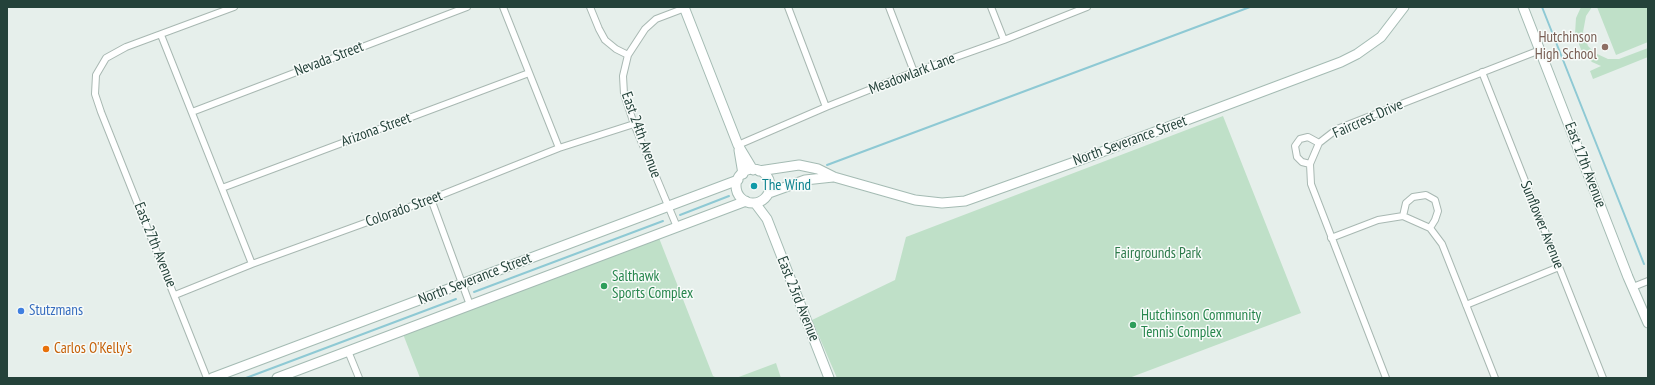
<!DOCTYPE html>
<style>
body{margin:0}
#map{position:relative;width:1655px;height:385px;overflow:hidden;background:#e6efeb;font-family:"PT Sans Narrow",sans-serif}
canvas{display:block}
.frame{position:absolute;inset:0;border:8px solid #24423a;pointer-events:none}
</style>
<div id="map">
<canvas width="1655" height="385"></canvas>
<div class="frame"></div>
</div>
<script>
const c = document.querySelector('canvas').getContext('2d');
c.lineJoin = 'round';
function fill(path, color) {
  c.fillStyle = color;
  c.fill(path, 'evenodd');
}
function toPath(rows) {
  const path = new Path2D();
  for (const r of rows) {
    if (r.length === 3) {
      path.moveTo(r[0] + r[2], r[1]);
      path.arc(r[0], r[1], r[2], 0, 2 * Math.PI);
      continue;
    }
    path.moveTo(r[0], r[1]);
    for (let i = 2; i < r.length; i += 2) path.lineTo(r[i], r[i + 1]);
  }
  return path;
}
function trace(path, color, width, dash) {
  c.strokeStyle = color;
  c.lineWidth = width;
  c.lineCap = dash ? 'butt' : 'round';
  c.setLineDash(dash || []);
  c.stroke(path);
}
function drawText(font, color, halo, rows, align = 'center') {
  c.font = font + ' "PT Sans Narrow",sans-serif';
  c.lineWidth = 3;
  c.setLineDash([]);
  c.textBaseline = 'middle';
  c.strokeStyle = halo;
  c.fillStyle = color;
  for (const [text, x, y, turn = 0] of rows) {
    c.save();
    c.translate(x, y);
    c.rotate((+turn || 0) * Math.PI / 180);
    c.textAlign = isNaN(turn) ? turn : align;
    if (halo) c.strokeText(text, 0, 0);
    c.fillText(text, 0, 0);
    c.restore();
  }
}
const green = toPath([
 [1581,7,1592,7,1586,16,1583,32,1588,46,1595,53,1608,59,1619,59,1648,48,1648,57,1593,79,1590,71,1601,66,1592,62,1582,52,1575,34,1576,18],
 [1597,7,1648,7,1648,42,1616,55],
 [1223,116,1301,313,1129,378,837,378,812,320,895,280,906,237],
 [659,238,713,376,717,378,420,378,403,334],
 [776,363,781,378,736,378]
]);
const stream = toPath([
 [1542,7,1644,264],
 [827,165,1250,7],
 [680,215,729,196],
 [474,292,663,221],
 [246,378,456,299]
]);
const street = toPath([
 [503,7,559,148],
 [590,7,599,29,605,40,616,49,628,55,623,76,624,94,634,124,677,227],
 [788,7,826,107],
 [889,7,914,72],
 [991,7,1004,40],
 [161,35,252,264],
 [628,55,645,29,656,19,685,8],
 [1482,72,1603,378],
 [192,112,467,7],
 [738,145,826,107,914,72,1004,40,1087,7],
 [1310,164,1302,162,1297,157,1295,146,1300,139,1308,137,1319,143],
 [222,188,529,73],
 [431,199,470,305],
 [1403,216,1406,203,1413,197,1426,195,1435,200,1438,211,1435,220,1430,228],
 [1331,238,1378,220,1403,216,1430,228,1442,244,1495,378],
 [1633,287,1648,281],
 [175,295,252,264,431,199,559,148,634,124],
 [1466,305,1559,267],
 [348,351,359,378],
 [207,378,101,112,95,94,96,75,106,58,126,47,234,7],
 [1386,378,1311,184,1310,164,1319,143,1337,129,1540,50]
]);
const secondary = toPath([
 [684,7,738,145,753,170],
 [1523,7,1628,277,1648,323],
 [739,150,743,174],
 [753,186,17],
 [759,171,799,165,818,169,834,177,915,200,942,203,965,201,1083,159,1341,62,1357,54,1381,37,1404,7],
 [769,193,805,180,833,177],
 [755,203,767,219,829,378],
 [212,378,738,180],
 [277,378,746,201]
]);
const markers = [
 [1605,47,4,"#8d6e63"],
 [754,186,4,"#0f9aa8"],
 [604,286,4,"#2e9e5b"],
 [21,311,4,"#3f7fe0"],
 [1133,325,4,"#2e9e5b"],
 [46,349,4,"#e8710a"]
];
const educationNames = [
 ["Hutchinson",1597,38],
 ["High School",1597,55]
];
const streetNames = [
 ["Nevada Street",329,59,-21],
 ["Meadowlark Lane",912,74,-21],
 ["Faircrest Drive",1368,119,-24],
 ["Arizona Street",376,130,-20],
 ["East 24th Avenue",641,135,70],
 ["North Severance Street",1130,141,-20],
 ["East 17th Avenue",1585,165,69],
 ["Colorado Street",404,209,-20],
 ["Sunflower Avenue",1542,225,68],
 ["East 27th Avenue",155,245,68],
 ["North Severance Street",475,279,-21],
 ["East 23rd Avenue",798,299,68]
];
const cultureNames = [
 ["The Wind",762,186]
];
const parkNames = [
 ["Fairgrounds Park",1158,254]
];
const leisureNames = [
 ["Salthawk",612,277],
 ["Sports Complex",612,294],
 ["Hutchinson Community",1141,316],
 ["Tennis Complex",1141,333]
];
const shopNames = [
 ["Stutzmans",29,311]
];
const foodNames = [
 ["Carlos O'Kelly's",54,349]
];
fill(green, '#bfe0c8');
trace(stream, '#8ec9d4', 2);
trace(street, '#a8b8b2', 8);
trace(secondary, '#a4bbb3', 11);
trace(street, '#fff', 6);
trace(secondary, '#fff', 9);
for (const [x, y, r, color] of markers) {
  const dot = new Path2D();
  dot.arc(x, y, r, 0, 2 * Math.PI);
  c.fillStyle = color;
  c.fill(dot);
  trace(dot, '#f7fbf9', 1.5);
}
drawText('15px', '#785e54', '#f7fbf9', educationNames, 'right');
drawText('15px', '#24423a', '#f7fbf9', streetNames);
drawText('15px', '#0d838f', '#f7fbf9', cultureNames, 'left');
drawText('15px', '#2d7a4b', '#f7fbf9', parkNames);
drawText('15px', '#27864d', '#f7fbf9', leisureNames, 'left');
drawText('15px', '#366cbe', '#f7fbf9', shopNames, 'left');
drawText('15px', '#c56008', '#f7fbf9', foodNames, 'left');
</script>
